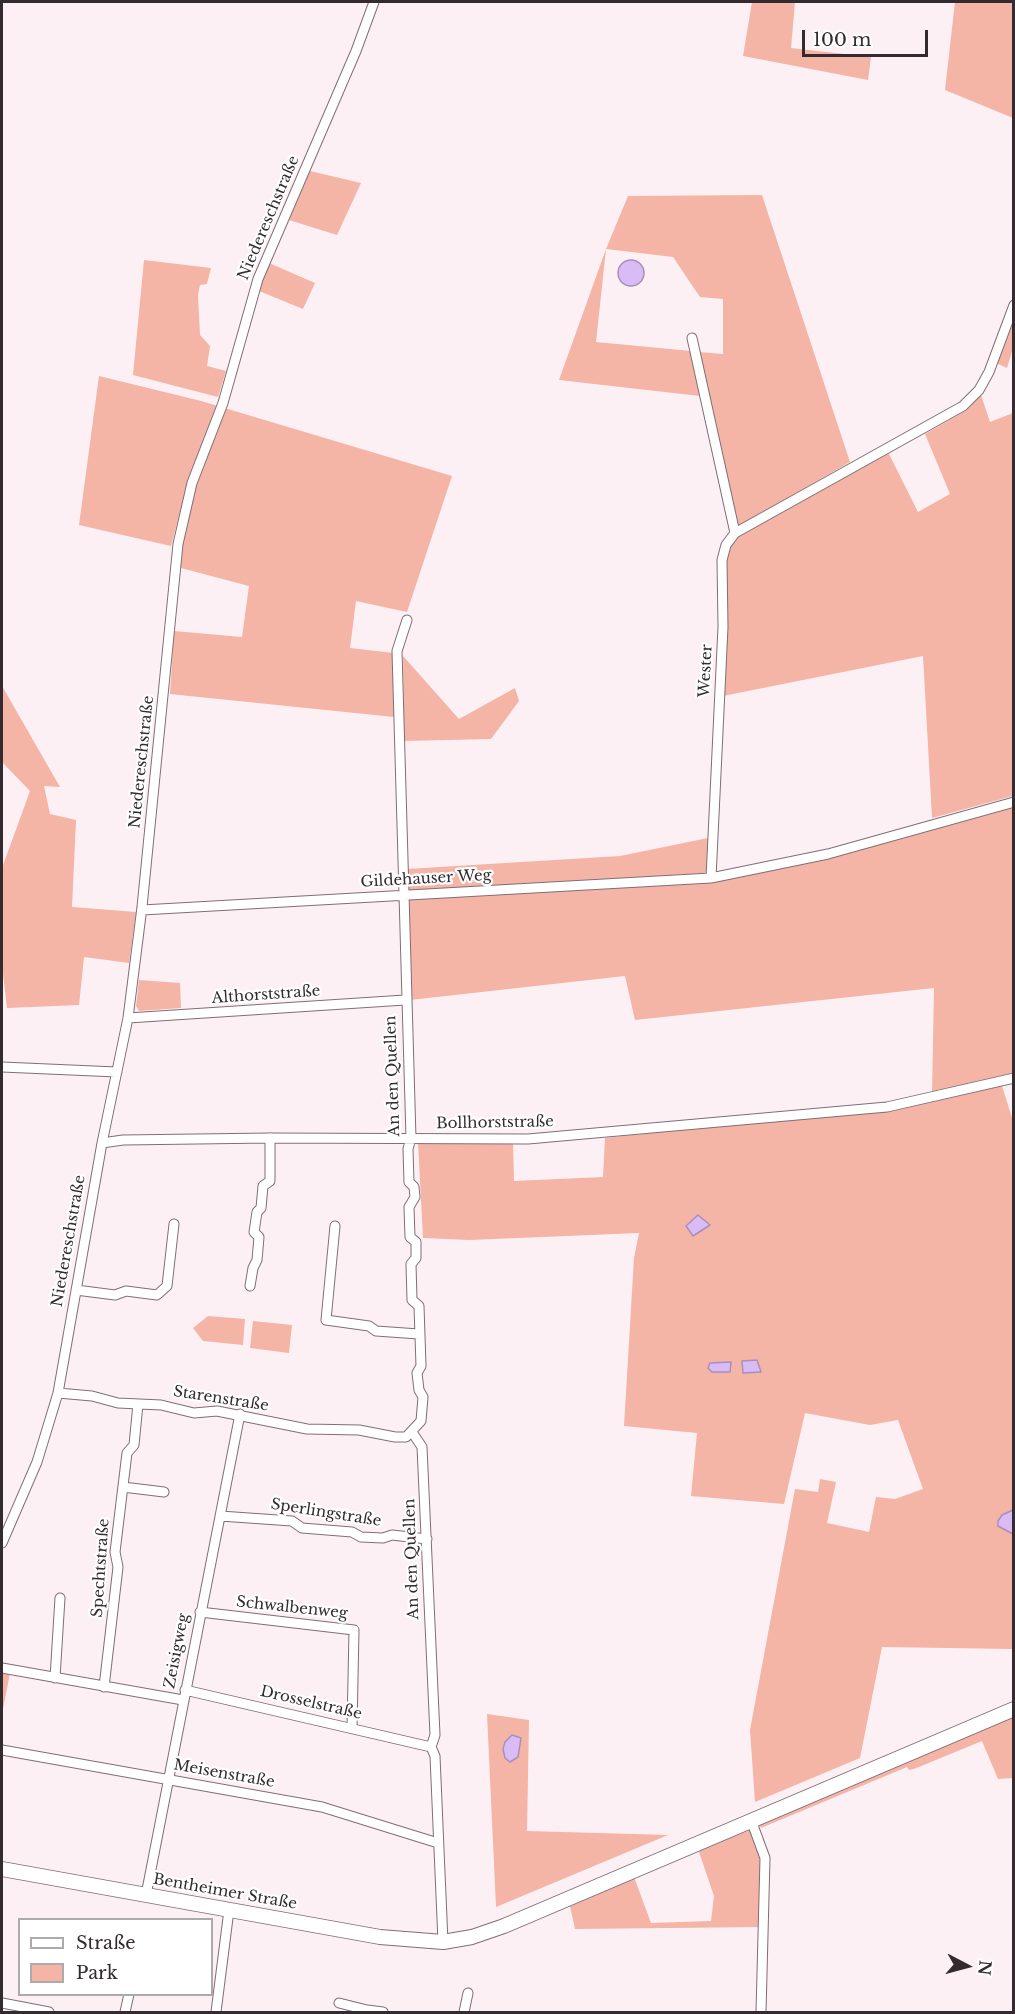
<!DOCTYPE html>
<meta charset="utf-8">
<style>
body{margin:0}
#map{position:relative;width:1015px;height:2014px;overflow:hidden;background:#fcf0f5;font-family:"Libre Baskerville",serif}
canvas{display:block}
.frame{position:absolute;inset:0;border:3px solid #332b2f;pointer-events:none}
.legend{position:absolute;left:18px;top:1918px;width:195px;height:78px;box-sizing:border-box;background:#fff;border:2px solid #adaaac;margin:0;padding:8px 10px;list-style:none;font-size:18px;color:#332b2f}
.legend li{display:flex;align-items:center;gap:12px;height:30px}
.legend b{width:30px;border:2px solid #adaaac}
.north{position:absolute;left:937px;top:1936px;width:60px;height:60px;-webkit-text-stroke:4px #fff;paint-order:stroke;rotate:96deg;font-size:16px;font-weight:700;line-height:24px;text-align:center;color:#332b2f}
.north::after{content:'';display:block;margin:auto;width:21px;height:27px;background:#332b2f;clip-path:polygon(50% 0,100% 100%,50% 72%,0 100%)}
.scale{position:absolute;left:802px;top:30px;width:126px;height:27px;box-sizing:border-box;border:3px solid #332b2f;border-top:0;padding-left:8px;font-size:18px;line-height:21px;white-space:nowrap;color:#332b2f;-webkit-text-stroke:4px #fff;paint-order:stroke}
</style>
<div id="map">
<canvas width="1015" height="2014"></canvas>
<div class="frame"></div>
<ul class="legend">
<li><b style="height:8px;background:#fff"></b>Straße</li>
<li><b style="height:16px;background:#f4b4a6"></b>Park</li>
</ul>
<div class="north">N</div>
<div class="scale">100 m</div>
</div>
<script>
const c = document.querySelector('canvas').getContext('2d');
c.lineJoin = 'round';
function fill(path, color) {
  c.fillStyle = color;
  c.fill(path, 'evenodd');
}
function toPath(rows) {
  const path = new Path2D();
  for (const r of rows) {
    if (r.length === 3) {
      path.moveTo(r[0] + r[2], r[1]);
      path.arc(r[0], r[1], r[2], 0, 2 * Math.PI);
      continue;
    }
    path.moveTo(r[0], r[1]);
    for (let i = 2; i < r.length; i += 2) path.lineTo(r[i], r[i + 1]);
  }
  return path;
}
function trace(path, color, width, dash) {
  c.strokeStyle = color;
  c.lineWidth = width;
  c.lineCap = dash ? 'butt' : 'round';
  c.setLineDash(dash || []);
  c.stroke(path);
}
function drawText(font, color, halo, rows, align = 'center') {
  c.font = font + ' "Libre Baskerville",serif';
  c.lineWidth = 4.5;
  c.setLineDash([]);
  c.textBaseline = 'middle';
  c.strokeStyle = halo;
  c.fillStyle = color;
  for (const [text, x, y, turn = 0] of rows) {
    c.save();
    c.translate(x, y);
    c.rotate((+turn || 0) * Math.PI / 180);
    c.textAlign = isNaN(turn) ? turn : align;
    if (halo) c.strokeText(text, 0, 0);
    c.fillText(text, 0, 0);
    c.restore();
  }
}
const green = toPath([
 [752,2,795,2,791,48,871,57,868,80,743,56],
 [955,2,1013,2,1013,118,945,90],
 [310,171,361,183,337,235,289,220],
 [762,195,850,462,737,527,699,352,723,354,723,299,700,297,673,257,606,249,596,342,691,351,700,396,559,380,606,249,628,196],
 [144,260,211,268,207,284,200,285,198,295,200,335,210,346,207,366,226,371,218,397,133,375],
 [269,263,315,283,303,309,259,291],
 [1013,316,1013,348,1007,368,996,363],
 [99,376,201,401,452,476,407,612,356,601,350,648,394,653,394,717,170,694,174,631,242,637,249,586,181,568,184,496,171,546,79,525],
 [981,395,990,422,1013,413,1013,796,932,818,923,656,723,696,728,626,725,563,729,547,738,537,888,452,918,512,950,494,925,434,967,410],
 [403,656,459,719,515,688,519,701,491,739,404,741],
 [2,686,60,787,44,786,50,814,76,820,72,907,136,912,129,963,84,957,79,1005,7,1008,2,965,2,868,30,791,2,762],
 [1013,807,1013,1073,932,1094,934,988,635,1020,625,976,410,1000,407,899,714,880,832,857],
 [708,838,707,873,408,891,407,869,620,856],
 [139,980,180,983,181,1008,139,1011,136,1006],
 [1002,1086,1014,1124,1013,1649,882,1647,860,1758,755,1802,750,1730,795,1489,818,1492,820,1479,836,1482,827,1523,869,1532,876,1497,895,1499,923,1489,898,1420,870,1425,805,1413,784,1504,691,1496,697,1433,624,1426,634,1258,639,1233,469,1240,423,1238,418,1142,513,1143,514,1181,603,1177,605,1138,887,1107,888,1112],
 [208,1316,245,1319,243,1345,203,1341,193,1328],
 [253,1321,292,1325,289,1353,250,1348],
 [2,1672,10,1673,2,1714],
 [487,1714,529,1720,527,1831,668,1835,496,1907],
 [1013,1715,1013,1778,998,1779,982,1741,914,1769,909,1770,907,1767,761,1828,759,1824],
 [751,1830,762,1858,761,1927,575,1929,570,1906,634,1877,651,1923,711,1921,714,1896,698,1849]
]);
const water = toPath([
 [631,273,13],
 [698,1215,710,1225,693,1236,686,1226,698,1215],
 [757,1360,761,1372,743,1373,742,1361,757,1360],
 [731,1362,730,1372,712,1372,708,1368,710,1363,731,1362],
 [1013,1510,1013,1534,998,1526,998,1521,1002,1515,1013,1510],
 [512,1735,521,1738,518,1757,510,1762,505,1758,503,1749,505,1742,512,1735]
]);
const street = toPath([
 [692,338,735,533],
 [711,878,723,627,722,560,726,545,735,533,963,406,979,390,989,372,1014,305],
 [142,910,711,878,828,854,1014,802],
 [128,1018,405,1000],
 [2,1067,117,1072],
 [102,1143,123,1140,270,1138,528,1139,887,1107,1014,1078],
 [335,1226,326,1320,369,1326,376,1331,419,1334],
 [250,1286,253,1268,257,1260,259,1237,254,1232,257,1212,261,1208,263,1186,270,1181,270,1138],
 [76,1290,115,1295,126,1291,157,1295,167,1286,174,1224],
 [58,1393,92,1396,118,1403,161,1405,194,1413,217,1411,307,1429,359,1430,395,1437,406,1437,421,1421,423,1397,419,1390,417,1373,421,1366,419,1306,412,1300,411,1264,416,1258,416,1242,410,1237,409,1207,415,1197,414,1187,409,1182,408,1149,411,1138,397,651,407,620],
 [412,1432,422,1447,435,1735,431,1747,435,1756,443,1942],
 [123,1487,164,1492],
 [220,1516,292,1521,302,1528,352,1532,361,1537,383,1538,392,1535,427,1539],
 [2,1543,37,1462,58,1393,102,1143,128,1018,142,907,178,544,192,483,223,403,258,279,356,51,374,2],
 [200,1612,354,1630,352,1728],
 [2,1668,183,1700],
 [55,1678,60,1598],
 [104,1687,118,1567,115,1552,127,1453,134,1445,138,1404],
 [185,1690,431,1747],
 [2,1750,322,1807,438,1843],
 [751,1820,765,1858,761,2012],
 [146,1895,240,1414],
 [2,2003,49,2012],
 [339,2003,367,2010],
 [125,2012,129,1994],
 [216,2012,229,1910],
 [367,2012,367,2010,383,2012],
 [464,2012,468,1993]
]);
const secondary = toPath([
 [2,1869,380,1937,443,1942,472,1937,504,1926,1014,1709]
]);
const streetNames = [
 ["Niedereschstraße",269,218,-67],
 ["Wester",706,671,-87],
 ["Niedereschstraße",142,762,-84],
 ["Gildehauser Weg",426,879,-3],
 ["Althorststraße",266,995,-4],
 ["An den Quellen",393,1076,-92],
 ["Bollhorststraße",495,1123,-1],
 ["Niedereschstraße",69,1241,-80],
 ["Starenstraße",221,1399,9],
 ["Sperlingstraße",326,1513,9],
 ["An den Quellen",412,1559,-92],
 ["Spechtstraße",101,1568,-86],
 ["Schwalbenweg",292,1608,6],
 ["Zeisigweg",177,1651,-79],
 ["Drosselstraße",311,1703,13],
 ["Meisenstraße",224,1774,10],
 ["Bentheimer Straße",225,1892,10]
];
fill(green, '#f4b4a6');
fill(water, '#d9bcf6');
trace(water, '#a790ba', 1.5);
trace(street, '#806e76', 11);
trace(secondary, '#806e76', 16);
trace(street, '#fff', 9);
trace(secondary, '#fff', 14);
drawText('15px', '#332b2f', '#fff', streetNames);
</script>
